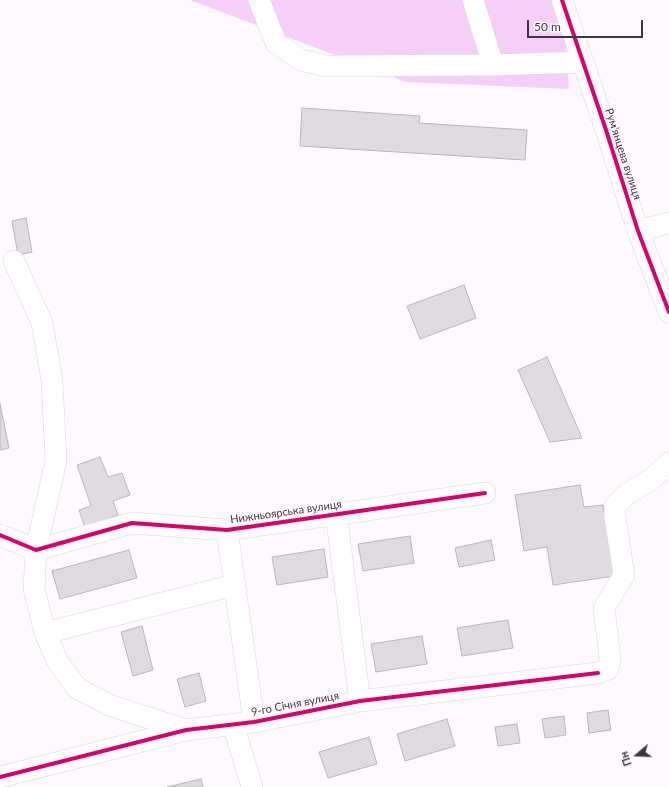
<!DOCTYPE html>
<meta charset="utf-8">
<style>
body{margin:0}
#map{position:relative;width:669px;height:787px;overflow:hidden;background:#fdf9fd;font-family:Lato,sans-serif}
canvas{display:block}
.north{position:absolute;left:617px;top:735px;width:40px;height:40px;-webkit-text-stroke:3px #fff7ff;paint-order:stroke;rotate:251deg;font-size:11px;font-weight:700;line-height:16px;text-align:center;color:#3d363e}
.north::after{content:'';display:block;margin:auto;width:14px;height:18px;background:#3d363e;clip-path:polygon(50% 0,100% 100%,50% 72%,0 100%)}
.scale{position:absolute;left:527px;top:20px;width:116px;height:18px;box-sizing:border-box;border:2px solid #3d363e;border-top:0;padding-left:5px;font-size:12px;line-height:14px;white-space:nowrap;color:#3d363e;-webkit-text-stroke:3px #fff7ff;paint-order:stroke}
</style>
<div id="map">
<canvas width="669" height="787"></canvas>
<div class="north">Пн</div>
<div class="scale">50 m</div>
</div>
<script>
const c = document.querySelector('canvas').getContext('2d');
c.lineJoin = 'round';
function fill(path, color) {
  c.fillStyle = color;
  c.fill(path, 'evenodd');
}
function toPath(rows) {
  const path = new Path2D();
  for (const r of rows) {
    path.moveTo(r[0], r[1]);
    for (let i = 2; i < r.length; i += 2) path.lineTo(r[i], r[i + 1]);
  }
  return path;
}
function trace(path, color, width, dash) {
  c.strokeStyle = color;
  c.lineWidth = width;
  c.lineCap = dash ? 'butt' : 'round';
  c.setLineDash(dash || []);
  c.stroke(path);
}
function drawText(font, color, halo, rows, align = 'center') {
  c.font = font + ' Lato,sans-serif';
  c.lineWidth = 3;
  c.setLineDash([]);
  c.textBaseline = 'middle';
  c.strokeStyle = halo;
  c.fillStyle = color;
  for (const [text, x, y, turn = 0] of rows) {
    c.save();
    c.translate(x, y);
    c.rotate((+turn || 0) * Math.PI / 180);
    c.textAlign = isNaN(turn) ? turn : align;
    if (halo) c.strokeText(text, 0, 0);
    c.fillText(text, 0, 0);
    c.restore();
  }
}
const forest = toPath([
 [190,0,562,0,569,89,406,82]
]);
const building = toPath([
 [302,108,420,116,419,123,527,130,525,160,300,146,302,108],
 [26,218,32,252,18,255,12,221,26,218],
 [464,285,476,318,420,339,407,306,464,285],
 [547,357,582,438,550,442,518,370,547,357],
 [0,404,9,448,0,450,0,404],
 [100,457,108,477,122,473,130,495,113,501,118,515,85,527,79,510,91,506,77,465,100,457],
 [580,485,584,507,603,505,615,576,553,585,547,547,524,551,515,495,580,485],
 [410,536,414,563,363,571,358,544,410,536],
 [491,540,495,560,459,567,455,548,491,540],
 [324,549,328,577,277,585,272,557,324,549],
 [129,550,137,578,60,599,52,571,129,550],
 [508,620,513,648,462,656,457,628,508,620],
 [142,626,153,670,133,676,121,632,142,626],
 [422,636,427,664,376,672,371,644,422,636],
 [199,673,206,701,185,707,177,679,199,673],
 [608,710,611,730,589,733,587,713,608,710],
 [564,716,566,735,545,738,542,719,564,716],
 [447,719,455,746,405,761,397,734,447,719],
 [517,724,520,743,498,746,495,727,517,724],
 [369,737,377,764,328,778,319,752,369,737],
 [201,779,203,787,167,787,201,779]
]);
const minor = toPath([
 [259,0,276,43,301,60,326,66,493,65,583,62],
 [473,0,493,65],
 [562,0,606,130,638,231,669,312],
 [638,231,669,223],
 [14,261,42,323,52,380,56,461,36,550,34,589,45,633,58,662,77,688,109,705,186,730],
 [336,513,360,701],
 [227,530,254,722],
 [0,535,36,550,132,523,227,530,485,493],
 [45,633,234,585],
 [233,724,252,787],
 [0,777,186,730,254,722,360,701,598,673,608,669,610,658,604,608,624,575,615,517,615,506,626,495,653,478,669,463]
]);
const cycleway = toPath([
 [562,0,606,130,638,231,669,312],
 [0,535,36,550,132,523,227,530,485,493],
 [0,777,186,730,254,722,360,701,598,673]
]);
const streetNames = [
 ["Рум’янцева вулиця",623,154,72],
 ["Нижньоярська вулиця",286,512,-8],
 ["9-го Січня вулиця",295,704,-11]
];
fill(forest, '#f5cff8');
fill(building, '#e0dbe0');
trace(building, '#bab5ba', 1);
trace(minor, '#d9d3da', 22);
trace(minor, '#fffeff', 21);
trace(cycleway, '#d6006c', 4);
drawText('11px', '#3d363e', '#fff7ff', streetNames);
</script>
